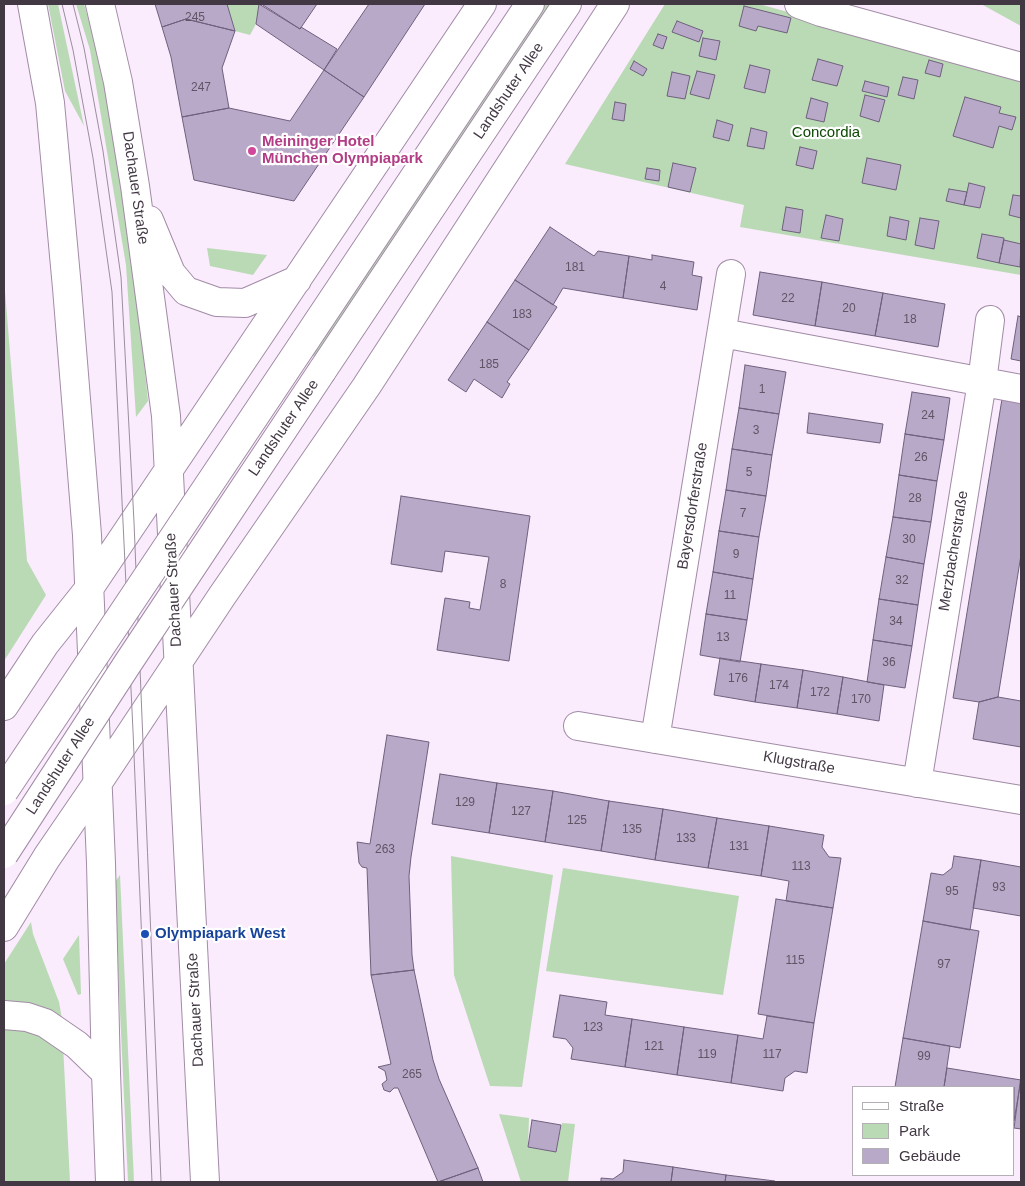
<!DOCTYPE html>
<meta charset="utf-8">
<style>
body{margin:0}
#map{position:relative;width:1025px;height:1186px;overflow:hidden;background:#faebfd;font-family:Helvetica,sans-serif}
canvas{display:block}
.frame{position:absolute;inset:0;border:5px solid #423844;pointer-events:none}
.legend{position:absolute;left:852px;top:1086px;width:162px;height:90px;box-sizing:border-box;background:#fff;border:1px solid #b3afb4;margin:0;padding:6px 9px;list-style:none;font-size:15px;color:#423844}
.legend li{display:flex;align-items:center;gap:10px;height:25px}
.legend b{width:25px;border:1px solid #b3afb4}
</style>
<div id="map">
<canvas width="1025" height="1186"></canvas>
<div class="frame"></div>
<ul class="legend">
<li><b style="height:6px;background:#fff"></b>Straße</li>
<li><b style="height:14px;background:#badab5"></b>Park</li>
<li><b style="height:14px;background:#b9a9c9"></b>Gebäude</li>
</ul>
</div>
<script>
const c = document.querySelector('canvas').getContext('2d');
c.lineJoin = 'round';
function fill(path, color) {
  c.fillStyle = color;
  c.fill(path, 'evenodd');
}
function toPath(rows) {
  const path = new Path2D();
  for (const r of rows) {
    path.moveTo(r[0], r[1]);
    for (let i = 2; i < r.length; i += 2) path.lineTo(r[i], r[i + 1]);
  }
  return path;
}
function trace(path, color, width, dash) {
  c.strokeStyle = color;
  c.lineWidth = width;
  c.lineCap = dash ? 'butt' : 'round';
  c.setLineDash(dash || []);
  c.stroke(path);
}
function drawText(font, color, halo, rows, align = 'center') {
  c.font = font + ' Helvetica,sans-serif';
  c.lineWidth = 4.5;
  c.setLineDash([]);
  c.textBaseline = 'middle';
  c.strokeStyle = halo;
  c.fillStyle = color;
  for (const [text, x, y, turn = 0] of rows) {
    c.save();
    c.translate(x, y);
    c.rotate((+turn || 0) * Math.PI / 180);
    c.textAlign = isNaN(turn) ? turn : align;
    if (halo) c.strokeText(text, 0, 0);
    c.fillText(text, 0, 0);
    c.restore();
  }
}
const green = toPath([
 [48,4,58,4,84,126,65,91],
 [76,4,84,4,98,51,122,180,140,323,148,401,136,417,126,265,90,50],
 [227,4,259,4,256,24,250,35,235,31],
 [544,4,553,4,317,358,311,355],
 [665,4,759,4,1021,77,1021,275,740,227,744,205,565,164],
 [981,4,1021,4,1021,26],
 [207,248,267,255,253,275,210,266],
 [4,279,27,561,46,595,4,661],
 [451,856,553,875,522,1087,490,1086,454,975],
 [563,868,739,896,723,995,546,971],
 [120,875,134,1182,128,1182,114,883],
 [31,922,33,934,59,1002,62,1019,4,1004,4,964],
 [79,935,81,994,78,995,63,959],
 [4,1026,20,1026,63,1045,70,1182,4,1182],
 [499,1114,529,1118,528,1147,556,1152,562,1123,575,1124,568,1182,521,1182]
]);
const building = toPath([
 [155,4,227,4,235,31,186,19,162,27,155,4],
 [259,4,300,29,301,27,337,49,324,70,256,24,259,4],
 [264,4,317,4,300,29,263,5,264,4],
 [369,4,425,4,364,97,324,70,369,4],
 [744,6,791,18,787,33,758,26,756,31,739,26,744,6],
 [186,19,235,31,222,68,229,108,182,117,171,57,162,27,186,19],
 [677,21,703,31,699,42,672,32,677,21],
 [658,34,667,37,663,49,653,45,658,34],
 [703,38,720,41,716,60,699,56,703,38],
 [818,59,843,66,837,86,812,80,818,59],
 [929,60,943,64,940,77,925,73,929,60],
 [634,61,647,69,643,76,630,69,634,61],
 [750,65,770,70,765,93,744,88,750,65],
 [324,70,364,97,294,201,194,180,182,117,229,108,290,121,324,70],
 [697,71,715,75,709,99,690,94,697,71],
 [672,72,690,76,685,99,667,96,672,72],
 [903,77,918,80,914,99,898,95,903,77],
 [865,81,889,87,887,97,862,91,865,81],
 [865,95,885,100,879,122,860,116,865,95],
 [965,97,1001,107,999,113,1016,117,1012,130,999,126,993,148,953,136,965,97],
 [811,98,828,103,824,122,806,118,811,98],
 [615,102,626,104,624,121,612,119,615,102],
 [717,120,733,125,729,141,713,137,717,120],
 [751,128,767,132,764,149,747,146,751,128],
 [800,147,817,151,813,169,796,165,800,147],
 [867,158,901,165,896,190,862,183,867,158],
 [673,163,696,168,690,192,668,187,673,163],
 [647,168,660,170,659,181,645,179,647,168],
 [969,183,985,187,980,208,964,205,969,183],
 [949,189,967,192,964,205,946,201,949,189],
 [1013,195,1021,196,1021,218,1009,215,1013,195],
 [786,207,803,210,800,233,782,230,786,207],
 [826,215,843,219,839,241,821,238,826,215],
 [890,217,909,221,906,240,887,236,890,217],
 [920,218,939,221,934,249,915,245,920,218],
 [550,227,594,256,598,251,629,256,623,298,563,288,553,305,515,280,550,227],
 [982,234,1004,238,999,263,977,258,982,234],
 [1004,240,1021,244,1020,267,999,263,1004,240],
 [652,255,694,262,692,275,702,277,697,310,623,298,629,256,652,260,652,255],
 [760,272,822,282,815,326,753,315,760,272],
 [515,280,557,307,529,350,487,322,515,280],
 [822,282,883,293,875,336,815,326,822,282],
 [883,293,945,304,938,347,875,336,883,293],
 [1018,316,1021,317,1021,361,1011,359,1018,316],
 [487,322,529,350,507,382,510,384,502,398,474,379,466,392,448,380,487,322],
 [745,365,786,372,779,414,739,408,745,365],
 [912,392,950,398,944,440,905,434,912,392],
 [1002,399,1021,402,1021,555,998,697,979,702,953,698,1002,399],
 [739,408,779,414,772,455,732,449,739,408],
 [809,413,883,424,880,443,807,433,809,413],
 [905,434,944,440,937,481,899,475,905,434],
 [732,449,772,455,766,496,726,490,732,449],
 [899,475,937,481,931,522,893,517,899,475],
 [726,490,766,496,759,537,719,531,726,490],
 [401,496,530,516,509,661,437,650,445,598,470,602,469,608,480,610,489,557,445,551,442,572,391,564,401,496],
 [893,517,931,522,924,564,886,557,893,517],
 [719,531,759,537,753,579,713,572,719,531],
 [886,557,924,564,918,605,879,599,886,557],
 [713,572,753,579,747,620,706,614,713,572],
 [879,599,918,605,912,646,873,640,879,599],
 [706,614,747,620,740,662,700,655,706,614],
 [873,640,912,646,905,688,867,682,873,640],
 [720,658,761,664,755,702,714,695,720,658],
 [761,664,803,670,797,708,755,702,761,664],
 [803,670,843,677,837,714,797,708,803,670],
 [843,677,884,685,879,721,837,714,843,677],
 [998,697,1021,701,1021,747,973,739,979,702,998,697],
 [387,735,429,742,411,857,409,876,412,955,414,970,371,975,367,868,362,867,359,863,357,842,370,844,387,735],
 [440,774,497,783,489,833,432,824,440,774],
 [497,783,553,791,545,842,489,833,497,783],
 [553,791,609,801,601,851,545,842,553,791],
 [609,801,663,809,655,860,601,851,609,801],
 [663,809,717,818,708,868,655,860,663,809],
 [717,818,769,826,761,876,708,868,717,818],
 [769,826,824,835,822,847,829,857,841,858,833,908,786,901,789,881,761,876,769,826],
 [954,856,981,860,970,930,923,921,931,873,943,875,952,868,954,856],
 [981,860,1021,867,1021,916,973,908,981,860],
 [776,899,833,908,814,1023,758,1014,776,899],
 [923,921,979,931,960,1048,903,1038,923,921],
 [414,970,433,1060,439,1079,478,1168,438,1182,398,1088,394,1088,390,1092,384,1090,382,1084,387,1080,385,1071,378,1067,391,1064,371,975,414,970],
 [560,995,607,1002,605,1015,632,1019,625,1067,571,1059,573,1048,566,1039,553,1037,560,995],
 [767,1016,814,1023,807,1073,795,1071,785,1078,783,1091,731,1083,738,1035,763,1039,767,1016],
 [632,1019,684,1027,677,1075,625,1067,632,1019],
 [684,1027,738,1035,731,1083,677,1075,684,1027],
 [903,1038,950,1046,944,1087,895,1087,903,1038],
 [947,1068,1021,1080,1014,1121,1014,1087,944,1087,947,1068],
 [1021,1076,1021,1129,1014,1128,1021,1076],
 [532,1120,561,1125,556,1152,528,1147,532,1120],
 [624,1160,673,1167,671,1182,601,1182,601,1178,613,1179,623,1172,624,1160],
 [673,1167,726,1175,725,1182,671,1182,673,1167],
 [478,1168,483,1182,438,1182,478,1168],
 [726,1175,775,1181,775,1182,725,1182,726,1175]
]);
const minor = toPath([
 [799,4,821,12,1021,67],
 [722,333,1021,389],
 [578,726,1021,800],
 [655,739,731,274],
 [917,783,982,382,990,320]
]);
const major = toPath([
 [32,4,50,103,67,288,87,535,101,863,106,1073,110,1182],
 [100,4,118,82,135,186,166,416,205,1182],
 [149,220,171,273,186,291,217,302,245,303,297,280],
 [4,706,45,644,88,590,482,4],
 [97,784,222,596,366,387,615,4]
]);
const highway = toPath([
 [305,341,530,4],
 [322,371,567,4],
 [4,927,47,857,97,784],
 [4,1015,27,1017,45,1023,77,1045,106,1073]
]);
const tram = toPath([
 [62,4,73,50,93,158,112,292,133,731,152,1182],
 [73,4,84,48,103,151,121,277,134,522,161,1182]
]);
const highwayBridge = toPath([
 [4,791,305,341],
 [4,854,128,663,322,371]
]);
const markers = [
 [252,151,5,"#d1479c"],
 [145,934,5,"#1a4fb4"]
];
const numberNames = [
 ["245",195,18],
 ["247",201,88],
 ["181",575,268],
 ["4",663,287],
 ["22",788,299],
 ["20",849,309],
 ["183",522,315],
 ["18",910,320],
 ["185",489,365],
 ["1",762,390],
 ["24",928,416],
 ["3",756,431],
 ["26",921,458],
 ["5",749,473],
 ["28",915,499],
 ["7",743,514],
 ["30",909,540],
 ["9",736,555],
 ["32",902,581],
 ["8",503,585],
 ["11",730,596],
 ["34",896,622],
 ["13",723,638],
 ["36",889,663],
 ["176",738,679],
 ["174",779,686],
 ["172",820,693],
 ["170",861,700],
 ["129",465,803],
 ["127",521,812],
 ["125",577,821],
 ["135",632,830],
 ["133",686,839],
 ["131",739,847],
 ["263",385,850],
 ["113",801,867],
 ["93",999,888],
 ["95",952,892],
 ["115",795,961],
 ["97",944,965],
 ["123",593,1028],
 ["121",654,1047],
 ["119",707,1055],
 ["117",772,1055],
 ["99",924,1057],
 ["265",412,1075]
];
const streetNames = [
 ["Landshuter Allee",509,91,-56],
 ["Dachauer Straße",135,188,82],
 ["Landshuter Allee",284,428,-56],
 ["Bayersdorferstraße",693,506,-81],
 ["Merzbacherstraße",954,551,-81],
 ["Dachauer Straße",174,590,-93],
 ["Klugstraße",799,763,10],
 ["Landshuter Allee",61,766,-57],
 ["Dachauer Straße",196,1010,-93]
];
const parkNames = [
 ["Concordia",826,133]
];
const hotelNames = [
 ["Meininger Hotel",262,142],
 ["München Olympiapark",262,159]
];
const transitNames = [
 ["Olympiapark West",155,934]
];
fill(green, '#badab5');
fill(building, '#b9a9c9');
trace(building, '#6f607d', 1);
trace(minor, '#a28ba6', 30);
trace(major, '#a28ba6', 30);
trace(highway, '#a28ba6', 30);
trace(minor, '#fff', 28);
trace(major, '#fff', 28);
trace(highway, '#fff', 28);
trace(tram, '#9b8e9d', 1);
trace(highwayBridge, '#a28ba6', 30, []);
trace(highwayBridge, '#fff', 28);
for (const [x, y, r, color] of markers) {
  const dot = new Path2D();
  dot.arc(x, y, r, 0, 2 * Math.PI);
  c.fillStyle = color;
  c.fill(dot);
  trace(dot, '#fff', 2);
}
drawText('12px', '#605465', null, numberNames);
drawText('15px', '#423844', '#fff', streetNames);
drawText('15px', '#0d4902', '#fff', parkNames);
drawText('bold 15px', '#b23c85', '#fff', hotelNames, 'left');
drawText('bold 15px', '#164399', '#fff', transitNames, 'left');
</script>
